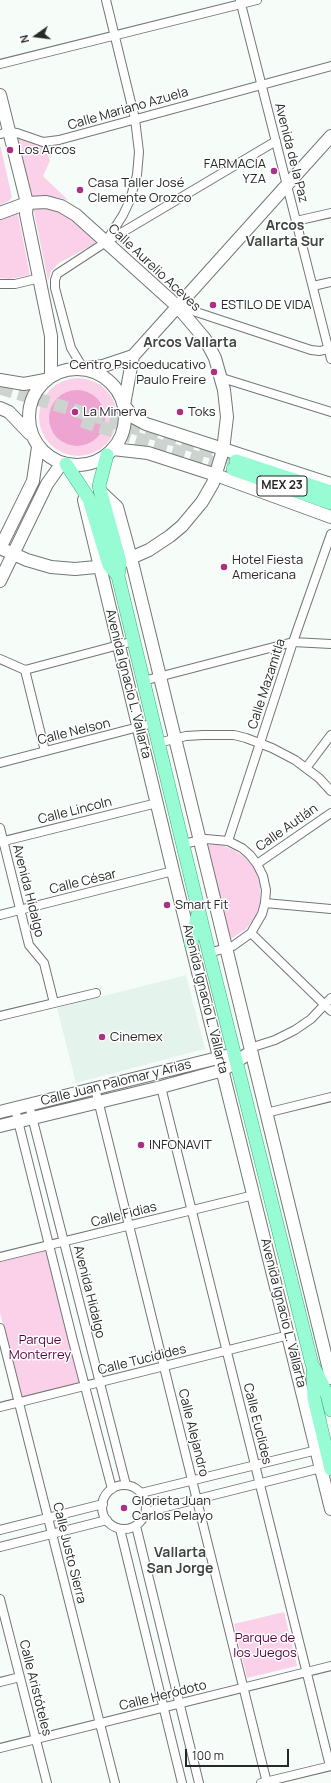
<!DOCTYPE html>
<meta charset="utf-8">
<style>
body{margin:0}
#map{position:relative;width:331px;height:1783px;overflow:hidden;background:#f6fdf9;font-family:Manrope,sans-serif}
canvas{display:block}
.north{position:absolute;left:16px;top:16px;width:40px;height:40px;-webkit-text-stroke:3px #fff;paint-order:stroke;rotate:256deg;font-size:11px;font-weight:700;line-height:16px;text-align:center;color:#272928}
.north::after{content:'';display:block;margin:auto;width:14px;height:18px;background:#272928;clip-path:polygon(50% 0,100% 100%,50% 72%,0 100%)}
.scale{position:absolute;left:185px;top:1749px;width:104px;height:18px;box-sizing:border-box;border:2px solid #272928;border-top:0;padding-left:5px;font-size:12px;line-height:14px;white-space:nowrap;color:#272928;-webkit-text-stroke:3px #fff;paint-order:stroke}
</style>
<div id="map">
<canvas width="331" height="1783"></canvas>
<div class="north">N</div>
<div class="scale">100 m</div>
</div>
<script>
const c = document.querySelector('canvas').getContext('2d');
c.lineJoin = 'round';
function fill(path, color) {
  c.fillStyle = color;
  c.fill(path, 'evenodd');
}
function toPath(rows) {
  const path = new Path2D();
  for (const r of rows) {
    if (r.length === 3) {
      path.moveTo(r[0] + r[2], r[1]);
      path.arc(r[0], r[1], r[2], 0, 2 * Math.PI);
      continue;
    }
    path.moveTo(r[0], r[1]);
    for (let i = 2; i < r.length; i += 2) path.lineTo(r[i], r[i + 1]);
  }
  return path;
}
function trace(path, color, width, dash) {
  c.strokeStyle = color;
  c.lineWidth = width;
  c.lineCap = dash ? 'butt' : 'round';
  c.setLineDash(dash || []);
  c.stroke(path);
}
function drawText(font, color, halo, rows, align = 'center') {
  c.font = font + ' Manrope,sans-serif';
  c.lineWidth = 3;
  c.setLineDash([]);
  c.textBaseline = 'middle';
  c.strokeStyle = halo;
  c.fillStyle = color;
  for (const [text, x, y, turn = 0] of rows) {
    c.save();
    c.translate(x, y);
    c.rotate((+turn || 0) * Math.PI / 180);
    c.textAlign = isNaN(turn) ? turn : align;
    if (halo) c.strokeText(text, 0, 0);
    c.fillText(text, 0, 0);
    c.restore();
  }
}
const built = toPath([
 [186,975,205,1049,76,1083,57,1008]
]);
const green = toPath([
 [21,137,46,146,50,161,43,176,68,200,55,197,31,196,17,139],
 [0,144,12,197,9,201,0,205],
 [39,206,68,214,94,238,95,241,94,244,59,263,51,271,48,281,33,207],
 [15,212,18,215,30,275,10,279,0,278,0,219,5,215],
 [78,417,39],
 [219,844,234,850,246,858,255,869,260,884,260,903,256,916,246,929,229,940,205,845],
 [46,1250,80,1382,21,1397,0,1313,0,1262],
 [284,1612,297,1666,247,1678,234,1624]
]);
const water = toPath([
 [77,418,28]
]);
const primaryTunnel = toPath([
 [0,388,188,444,236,461],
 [82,421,233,469]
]);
const street = toPath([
 [106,0,135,119,139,152,137,175,130,200,123,215,107,240],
 [240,0,331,359],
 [0,64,257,0],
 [0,134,9,132,17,133,43,142,59,140,331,66],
 [296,221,331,213],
 [0,284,15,284,40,278],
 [313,286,331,282],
 [178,306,311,350,320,351,331,348],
 [83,368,71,348,55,288,55,280,57,274,106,242,276,141],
 [222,378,331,412],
 [0,659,25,670,134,641],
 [25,670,45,751],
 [143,681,293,642,331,644],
 [158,743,186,736,203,735,234,735,246,738,272,748,295,760,319,778,331,791],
 [0,763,154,723],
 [306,768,331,735],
 [0,828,29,945,44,963,54,1003],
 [228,841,293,642,331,534],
 [0,842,157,803],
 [183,844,206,839,228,841,242,848,250,855,257,864,263,876,266,890,265,903,262,914,251,933,233,946,209,953],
 [257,864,331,813],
 [265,903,331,909],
 [0,915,173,871],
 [251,933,331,1011],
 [0,1016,96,993],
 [250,1048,275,1040,295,1030,311,1019,331,998],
 [161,1087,330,1766],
 [95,1088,267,1783],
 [29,1105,126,1485],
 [15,1109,73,1341,112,1489],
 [266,1113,331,1097],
 [0,1257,254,1195],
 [0,1328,115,1783],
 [0,1407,289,1335],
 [124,1507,22],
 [141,1493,317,1450],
 [146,1512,321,1468],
 [136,1526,199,1783],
 [120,1529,182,1783],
 [0,1530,103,1504],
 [0,1547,107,1520],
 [0,1599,47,1783],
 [0,1682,20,1677],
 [0,1748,331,1666],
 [261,1783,331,1766]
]);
const secondary = toPath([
 [0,95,27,203,26,214,51,336,51,375],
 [331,136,133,356,124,405,133,417,146,424,331,484],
 [0,213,27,203,46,202,61,206,76,215,177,306,205,339,215,358,224,390,227,417,223,450,213,483,202,502,182,526,170,536,149,550,124,561],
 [86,368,103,366,133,356],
 [77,417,48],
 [0,380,24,384,45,380],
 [0,408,9,412,30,434],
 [113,449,148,453,216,475,331,517],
 [100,491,117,507,131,558,331,1378],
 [84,500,173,871,331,1509],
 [0,548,27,560,51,567,75,569,107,566],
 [0,548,33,481,38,447],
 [0,581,47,484,62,463],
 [0,1112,226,1056],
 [0,1126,161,1087,223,1070,251,1052]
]);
const primary = toPath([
 [107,455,99,486,120,562,118,576,209,953,312,1364,327,1394,331,1410],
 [236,461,331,492],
 [66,464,89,499,109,565,118,576],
 [233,469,331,503],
 [191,944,198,914],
 [313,1369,314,1398,331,1469]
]);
const markers = [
 [10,150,4,"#aa3084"],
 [274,171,4,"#aa3084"],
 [80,190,4,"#aa3084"],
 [213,305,4,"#aa3084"],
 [214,372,4,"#aa3084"],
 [75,412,4,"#aa3084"],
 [180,412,4,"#aa3084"],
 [224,567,4,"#aa3084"],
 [167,905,4,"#aa3084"],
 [102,1037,4,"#aa3084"],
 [141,1145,4,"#aa3084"],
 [124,1508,4,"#aa3084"]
];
const shields = [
 [282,486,50]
];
const shieldNames = [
 ["MEX 23",282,486]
];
const streetNames = [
 ["Calle Mariano Azuela",128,109,-16],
 ["Avenida de la Paz",291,153,76],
 ["Calle Aurelio Aceves",154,268,43],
 ["Avenida Ignacio L. Vallarta",128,684,76],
 ["Calle Mazamitla",267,684,-72],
 ["Calle Nelson",74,732,-14],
 ["Calle Lincoln",75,811,-14],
 ["Calle Autlán",287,828,-35],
 ["Calle César",83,882,-14],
 ["Avenida Hidalgo",28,891,76],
 ["Avenida Ignacio L. Vallarta",205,999,76],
 ["Calle Juan Palomar y Arias",116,1083,-14],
 ["Calle Fidias",124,1215,-14],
 ["Avenida Hidalgo",89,1292,76],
 ["Avenida Ignacio L. Vallarta",283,1313,76],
 ["Calle Tucídides",142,1360,-14],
 ["Calle Euclides",257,1424,76],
 ["Calle Alejandro",193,1433,76],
 ["Calle Justo Sierra",69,1553,76],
 ["Calle Aristóteles",35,1688,76],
 ["Calle Heródoto",163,1696,-14]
];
const poiNames = [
 ["Los Arcos",18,150],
 ["FARMACIA",266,164,"right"],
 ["YZA",266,179,"right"],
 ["Casa Taller José",88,183],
 ["Clemente Orozco",88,198],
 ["ESTILO DE VIDA",221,305],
 ["Centro Psicoeducativo",206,365,"right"],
 ["Paulo Freire",206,380,"right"],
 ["La Minerva",83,412],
 ["Toks",188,412],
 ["Hotel Fiesta",232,560],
 ["Americana",232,575],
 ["Smart Fit",175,905],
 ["Cinemex",110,1037],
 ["INFONAVIT",149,1145],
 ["Glorieta Juan",132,1501],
 ["Carlos Pelayo",132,1516]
];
const parkNames = [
 ["Parque",40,1340],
 ["Monterrey",40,1355],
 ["Parque de",265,1638],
 ["los Juegos",265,1653]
];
const neighbourhoodNames = [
 ["Arcos",285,226],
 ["Vallarta Sur",285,242],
 ["Arcos Vallarta",190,343],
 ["Vallarta",180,1553],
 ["San Jorge",180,1569]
];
fill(built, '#e4f3eb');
fill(green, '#fbd1e9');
fill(water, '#eea4d0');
trace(primaryTunnel, '#cdd3cf', 13, [13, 6]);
trace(street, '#727774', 10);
trace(secondary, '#727774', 14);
trace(primary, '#42b084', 14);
trace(street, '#fff', 8);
trace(secondary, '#fff', 12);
trace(primary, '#97fbd3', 13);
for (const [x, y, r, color] of markers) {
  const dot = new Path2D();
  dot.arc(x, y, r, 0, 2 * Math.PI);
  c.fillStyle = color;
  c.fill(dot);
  trace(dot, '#fff', 1.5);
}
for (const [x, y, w] of shields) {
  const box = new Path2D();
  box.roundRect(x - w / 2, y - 10, w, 20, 3);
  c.fillStyle = '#fff';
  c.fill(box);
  trace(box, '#272928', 1);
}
drawText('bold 12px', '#272928', null, shieldNames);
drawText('13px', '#272928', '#fff', streetNames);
drawText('13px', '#272928', '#fff', poiNames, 'left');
drawText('13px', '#590041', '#fff', parkNames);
drawText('bold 14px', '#404542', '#fff', neighbourhoodNames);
</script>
